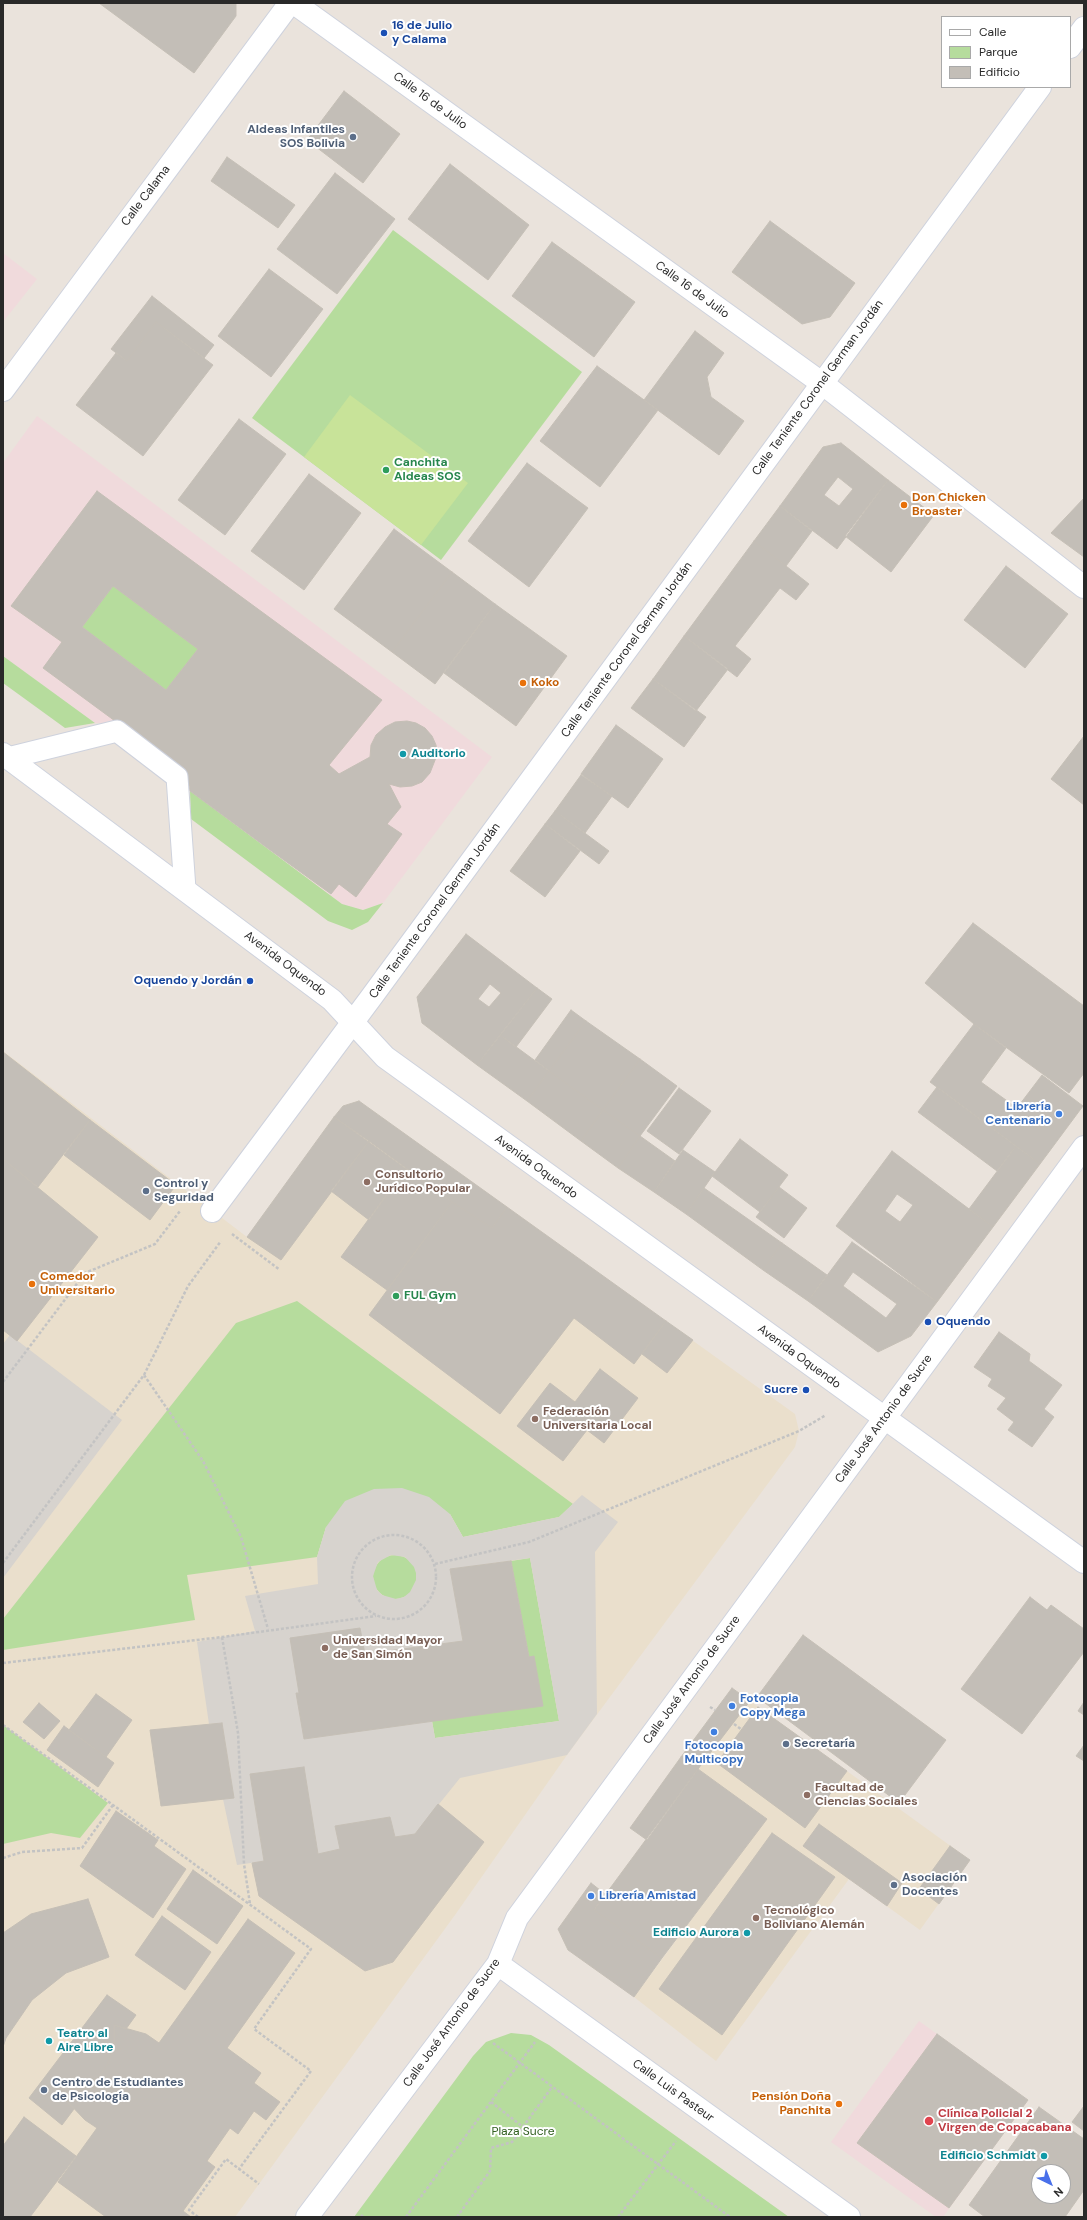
<!DOCTYPE html>
<meta charset="utf-8">
<style>
body{margin:0}
#map{position:relative;width:1087px;height:2220px;overflow:hidden;background:#eae3dc;font-family:"DM Sans",sans-serif}
canvas{display:block}
.frame{position:absolute;inset:0;border:4px solid #292929;pointer-events:none}
.legend{position:absolute;left:941px;top:16px;width:130px;height:72px;box-sizing:border-box;background:#fff;border:1px solid #a9a9a9;margin:0;padding:5px 7px;list-style:none;font-size:12px;color:#292929}
.legend li{display:flex;align-items:center;gap:8px;height:20px}
.legend b{width:20px;border:1px solid #a9a9a9}
.north{position:absolute;left:1031px;top:2164px;width:40px;height:40px;box-sizing:border-box;background:#fff;border:1px solid #a9a9a9;border-radius:50%;rotate:137deg;font-size:11px;font-weight:700;line-height:16px;text-align:center;color:#292929}
.north::after{content:'';display:block;margin:auto;width:14px;height:18px;background:#4970ea;clip-path:polygon(50% 0,100% 100%,50% 72%,0 100%)}
</style>
<div id="map">
<canvas width="1087" height="2220"></canvas>
<div class="frame"></div>
<ul class="legend">
<li><b style="height:5px;background:#fff"></b>Calle</li>
<li><b style="height:11px;background:#b6dc9d"></b>Parque</li>
<li><b style="height:11px;background:#c3beb7"></b>Edificio</li>
</ul>
<div class="north">N</div>
</div>
<script>
const c = document.querySelector('canvas').getContext('2d');
c.lineJoin = 'round';
function fill(path, color) {
  c.fillStyle = color;
  c.fill(path, 'evenodd');
}
function toPath(rows) {
  const path = new Path2D();
  for (const r of rows) {
    if (r.length === 3) {
      path.moveTo(r[0] + r[2], r[1]);
      path.arc(r[0], r[1], r[2], 0, 2 * Math.PI);
      continue;
    }
    path.moveTo(r[0], r[1]);
    for (let i = 2; i < r.length; i += 2) path.lineTo(r[i], r[i + 1]);
  }
  return path;
}
function trace(path, color, width, dash) {
  c.strokeStyle = color;
  c.lineWidth = width;
  c.lineCap = dash ? 'butt' : 'round';
  c.setLineDash(dash || []);
  c.stroke(path);
}
function drawText(font, color, halo, rows, align = 'center') {
  c.font = font + ' "DM Sans",sans-serif';
  c.lineWidth = 4;
  c.setLineDash([]);
  c.textBaseline = 'middle';
  c.strokeStyle = halo;
  c.fillStyle = color;
  for (const [text, x, y, turn = 0] of rows) {
    c.save();
    c.translate(x, y);
    c.rotate((+turn || 0) * Math.PI / 180);
    c.textAlign = isNaN(turn) ? turn : align;
    if (halo) c.strokeText(text, 0, 0);
    c.fillText(text, 0, 0);
    c.restore();
  }
}
const education = toPath([
 [3,1051,247,1237,343,1106,359,1101,795,1414,799,1431,795,1447,567,1755,455,1915,235,2217,3,2217],
 [732,1688,970,1860,920,1930,849,1879,716,2061,634,1997,766,1819,681,1757]
]);
const medical = toPath([
 [3,253,37,279,3,322],
 [37,416,492,757,383,903,363,910,342,904,190,791,187,774,117,723,95,723,3,656,3,463],
 [919,2021,1028,2100,943,2217,936,2217,831,2142]
]);
const green = toPath([
 [393,230,582,372,441,560,252,418],
 [113,586,198,649,166,690,82,627],
 [3,656,95,723,65,728,3,683],
 [190,791,342,904,363,910,383,903,368,922,352,930,328,921,191,819],
 [297,1301,573,1504,559,1517,463,1537,450,1514,326,1527,317,1557,187,1575,195,1620,3,1650,3,1619,236,1323],
 [395,1577,22],
 [530,1558,559,1721,435,1738,432,1721,534,1656,529,1657,511,1561],
 [3,1725,108,1803,80,1838,51,1833,3,1844],
 [511,2033,531,2035,549,2045,789,2217,354,2217,473,2056,486,2042]
]);
const pitch = toPath([
 [350,395,468,483,421,545,304,457]
]);
const plaza = toPath([
 [10,1335,122,1420,3,1578,3,1344],
 [402,1488,429,1497,450,1514,463,1537,559,1517,582,1495,618,1522,595,1552,597,1714,567,1755,460,1778,415,1834,395,1837,390,1817,336,1826,340,1849,318,1854,304,1768,250,1774,264,1861,237,1865,223,1799,234,1798,222,1723,209,1724,197,1642,255,1631,245,1596,318,1584,317,1557,326,1527,345,1501,374,1489],
 [391,1555,405,1557,414,1567,416,1573,416,1580,410,1592,404,1597,396,1599,382,1595,377,1590,373,1576,378,1562],
 [530,1558,559,1721,435,1738,432,1721,304,1739,296,1693,299,1693,360,1628,365,1654,463,1641,450,1569]
]);
const building = toPath([
 [99,3,236,3,236,16,194,73,99,3],
 [344,91,400,134,363,183,307,140,344,91],
 [227,157,295,205,278,228,211,181,227,157],
 [450,164,529,225,488,280,408,219,450,164],
 [335,173,395,219,337,294,277,249,335,173],
 [770,221,855,283,830,317,802,324,732,272,770,221],
 [552,242,635,302,594,357,512,296,552,242],
 [269,269,323,309,271,377,218,336,269,269],
 [152,296,214,345,204,358,156,322,127,361,111,349,152,296],
 [156,322,213,365,143,456,76,405,116,353,127,361,156,322],
 [695,331,724,353,707,377,711,397,744,421,719,455,644,400,695,331],
 [597,366,658,410,600,487,540,441,597,366],
 [239,419,286,454,225,535,178,500,239,419],
 [841,443,888,480,837,549,780,506,823,447,841,443],
 [838,477,853,489,839,506,824,495,838,477],
 [527,463,588,508,529,587,468,541,527,463],
 [309,474,361,513,304,590,251,551,309,474],
 [888,480,934,515,891,572,845,536,888,480],
 [97,491,382,700,329,765,339,774,370,757,371,745,376,735,385,727,395,722,407,721,416,723,425,728,432,736,436,745,437,755,430,773,422,782,412,786,400,787,389,784,401,807,387,824,402,834,356,897,339,884,331,894,266,847,190,791,187,774,43,668,62,642,11,606,97,491],
 [113,586,198,649,166,690,82,627,113,586],
 [1084,498,1084,557,1051,533,1084,498],
 [780,506,812,531,786,566,754,541,780,506],
 [394,529,452,572,392,652,334,609,394,529],
 [754,541,809,584,796,600,780,588,735,646,751,659,737,677,684,636,754,541],
 [1006,566,1068,614,1025,668,964,620,1006,566],
 [452,572,495,604,435,684,392,652,452,572],
 [495,604,567,656,516,726,444,673,495,604],
 [684,636,728,669,696,711,653,679,684,636],
 [653,679,706,717,684,747,631,708,653,679],
 [616,725,663,759,628,808,581,774,616,725],
 [1084,736,1084,805,1051,779,1084,736],
 [581,775,612,796,585,833,555,811,581,775],
 [555,811,609,851,599,864,545,824,555,811],
 [545,824,580,851,545,897,510,871,545,824],
 [973,923,1084,1006,1084,1073,1069,1093,974,1024,925,983,973,923],
 [466,934,537,988,477,1065,422,1023,417,997,466,934],
 [490,984,501,993,489,1007,478,999,490,984],
 [537,988,552,999,516,1047,500,1035,537,988],
 [571,1010,586,1021,549,1071,535,1060,571,1010],
 [586,1021,640,1059,603,1110,549,1071,586,1021],
 [974,1024,1006,1048,981,1082,1017,1108,1042,1075,1083,1106,1040,1164,930,1082,974,1024],
 [500,1035,549,1071,527,1101,477,1065,500,1035],
 [3,1052,90,1120,38,1187,3,1159,3,1052],
 [640,1059,677,1086,640,1136,603,1110,640,1059],
 [549,1071,603,1110,581,1141,527,1101,549,1071],
 [937,1087,1016,1146,997,1171,918,1112,937,1087],
 [679,1088,711,1111,679,1154,647,1131,679,1088],
 [359,1101,507,1207,492,1228,452,1202,334,1117,343,1106,359,1101],
 [603,1110,640,1136,618,1168,581,1141,603,1110],
 [334,1117,369,1141,281,1260,247,1237,334,1117],
 [90,1120,176,1185,150,1220,64,1155,90,1120],
 [640,1136,675,1161,654,1192,618,1168,640,1136],
 [740,1139,788,1175,760,1212,712,1176,740,1139],
 [369,1141,406,1168,369,1220,331,1191,369,1141],
 [1016,1146,1040,1164,993,1227,969,1209,1016,1146],
 [683,1150,715,1172,686,1214,654,1192,683,1150],
 [892,1151,993,1227,937,1302,836,1226,892,1151],
 [897,1194,913,1205,900,1222,885,1211,897,1194],
 [3,1159,98,1237,17,1341,3,1330,3,1159],
 [406,1168,452,1202,387,1290,341,1257,406,1168],
 [779,1187,807,1208,784,1238,756,1217,779,1187],
 [704,1188,782,1243,763,1270,686,1214,704,1188],
 [452,1202,492,1228,507,1207,666,1321,634,1364,574,1318,500,1414,369,1315,452,1202],
 [852,1242,937,1302,911,1336,878,1352,808,1301,852,1242],
 [853,1272,897,1304,886,1318,843,1286,853,1272],
 [782,1243,827,1275,808,1301,763,1270,782,1243],
 [666,1321,693,1340,667,1373,642,1354,666,1321],
 [999,1332,1030,1354,1029,1361,1062,1385,1044,1409,1054,1417,1032,1447,1008,1430,1014,1422,997,1409,1006,1398,988,1386,992,1379,974,1367,999,1332],
 [600,1369,638,1398,604,1443,587,1430,563,1461,517,1426,550,1383,575,1402,600,1369],
 [511,1561,529,1657,534,1656,543,1706,304,1739,296,1693,299,1693,290,1638,360,1628,365,1654,463,1641,450,1569,511,1561],
 [1030,1597,1047,1610,1051,1605,1084,1629,1084,1652,1022,1734,961,1689,1030,1597],
 [803,1635,946,1740,899,1803,757,1697,803,1635],
 [732,1688,750,1701,698,1769,681,1757,732,1688],
 [96,1694,132,1720,106,1757,69,1730,96,1694],
 [1084,1702,1084,1715,1078,1711,1084,1702],
 [39,1703,60,1721,44,1739,23,1722,39,1703],
 [758,1707,847,1771,805,1828,717,1763,758,1707],
 [222,1723,234,1798,161,1806,150,1730,222,1723],
 [64,1726,114,1763,98,1787,47,1750,64,1726],
 [1084,1745,1084,1761,1076,1756,1084,1745],
 [681,1757,698,1769,647,1840,630,1828,681,1757],
 [304,1767,318,1854,340,1849,335,1826,390,1817,395,1837,415,1834,438,1804,484,1842,393,1962,365,1971,259,1896,252,1863,264,1861,250,1774,304,1767],
 [698,1769,767,1819,662,1958,594,1910,698,1769],
 [116,1811,158,1840,154,1846,186,1869,153,1918,80,1866,116,1811],
 [819,1824,902,1883,887,1906,803,1846,819,1824],
 [772,1833,835,1877,722,2035,659,1989,772,1833],
 [950,1846,970,1860,939,1904,919,1889,950,1846],
 [193,1870,243,1906,217,1944,167,1909,193,1870],
 [591,1883,605,1894,594,1910,662,1958,634,1997,568,1950,558,1929,591,1883],
 [88,1899,109,1957,66,1973,32,2000,6,2038,3,2047,3,1933,31,1914,88,1899],
 [162,1916,211,1952,185,1990,135,1955,162,1916],
 [248,1919,295,1953,227,2048,261,2073,254,2083,280,2102,266,2120,254,2111,238,2134,230,2128,207,2161,215,2167,183,2211,191,2217,106,2217,58,2182,97,2128,85,2120,64,2098,82,2091,97,2079,108,2064,114,2045,114,2025,146,2034,159,2043,248,1919],
 [107,1995,136,2015,126,2029,114,2025,114,2045,108,2064,97,2079,82,2091,64,2098,74,2109,62,2125,29,2098,107,1995],
 [937,2034,1028,2100,949,2208,857,2143,937,2034],
 [1084,2106,1084,2131,1072,2122,1084,2106],
 [1039,2107,1084,2139,1084,2190,1065,2217,985,2217,969,2205,1039,2107],
 [1039,2172,1063,2172,1063,2196,1039,2196,1039,2172],
 [24,2117,76,2156,30,2217,3,2217,3,2146,24,2117]
]);
const path = toPath([
 [232,1234,280,1270],
 [144,1375,203,1461,241,1537,268,1629],
 [3,1382,85,1273,155,1244,180,1211],
 [394,1577,42],
 [3,1563,144,1375,188,1286,221,1241],
 [435,1564,529,1542,799,1431,826,1415],
 [222,1637,238,1733,244,1864,250,1904],
 [3,1663,222,1637,376,1616],
 [710,1707,715,1710],
 [734,1724,741,1729],
 [3,1725,311,1949,254,2029,311,2071,239,2169],
 [3,1858,22,1852,82,1848,113,1805],
 [493,2043,730,2217],
 [491,2102,523,2127],
 [361,2215,363,2217],
 [198,2217,189,2210,226,2159,259,2184],
 [406,2217,535,2042],
 [457,2217,490,2171,491,2148,512,2142,552,2087],
 [618,2217,676,2141],
 [781,2217,782,2216]
]);
const service = toPath([
 [8,758,117,731,177,777,185,889]
]);
const minor = toPath([
 [1070,47,1084,28],
 [3,390,290,3],
 [212,1211,370,999,1040,87],
 [498,1964,849,2217],
 [307,2217,498,1964,517,1918,1084,1147]
]);
const secondary = toPath([
 [294,3,823,384,1084,587],
 [3,754,332,1000,385,1057,1084,1562]
]);
const markers = [
 [384,33,4,"#1a4fb4"],
 [353,137,4,"#5c6f8a"],
 [386,470,4,"#2e9e5b"],
 [904,505,4,"#e8710a"],
 [523,683,4,"#e8710a"],
 [403,754,4,"#0f9aa8"],
 [250,981,4,"#1a4fb4"],
 [1059,1114,4,"#3f7fe0"],
 [367,1182,4,"#8d6e63"],
 [146,1191,4,"#5c6f8a"],
 [32,1284,4,"#e8710a"],
 [396,1296,4,"#2e9e5b"],
 [928,1322,4,"#1a4fb4"],
 [806,1390,4,"#1a4fb4"],
 [535,1419,4,"#8d6e63"],
 [325,1648,4,"#8d6e63"],
 [732,1706,4,"#3f7fe0"],
 [714,1732,4,"#3f7fe0"],
 [786,1744,4,"#5c6f8a"],
 [807,1795,4,"#8d6e63"],
 [894,1885,4,"#5c6f8a"],
 [591,1896,4,"#3f7fe0"],
 [756,1918,4,"#8d6e63"],
 [747,1933,4,"#0f9aa8"],
 [49,2041,4,"#0f9aa8"],
 [44,2090,4,"#5c6f8a"],
 [839,2104,4,"#e8710a"],
 [929,2121,5,"#e0444e"],
 [1044,2156,4,"#0f9aa8"]
];
const transitNames = [
 ["16 de Julio",392,26],
 ["y Calama",392,40],
 ["Oquendo y Jordán",242,981,"right"],
 ["Oquendo",936,1322],
 ["Sucre",798,1390,"right"]
];
const streetNames = [
 ["Calle 16 de Julio",430,101,36],
 ["Calle Calama",146,196,-53],
 ["Calle 16 de Julio",692,290,36],
 ["Calle Teniente Coronel German Jordán",818,388,-54],
 ["Calle Teniente Coronel German Jordán",627,650,-54],
 ["Calle Teniente Coronel German Jordán",435,911,-54],
 ["Avenida Oquendo",285,964,37],
 ["Avenida Oquendo",536,1167,36],
 ["Avenida Oquendo",799,1357,36],
 ["Calle José Antonio de Sucre",884,1419,-54],
 ["Calle José Antonio de Sucre",692,1680,-54],
 ["Calle José Antonio de Sucre",452,2023,-54],
 ["Calle Luis Pasteur",673,2091,36]
];
const serviceNames = [
 ["Aldeas Infantiles",345,130,"right"],
 ["SOS Bolivia",345,144,"right"],
 ["Control y",154,1184],
 ["Seguridad",154,1198],
 ["Secretaría",794,1744],
 ["Asociación",902,1878],
 ["Docentes",902,1892],
 ["Centro de Estudiantes",52,2083],
 ["de Psicología",52,2097]
];
const leisureNames = [
 ["Canchita",394,463],
 ["Aldeas SOS",394,477],
 ["FUL Gym",404,1296]
];
const foodNames = [
 ["Don Chicken",912,498],
 ["Broaster",912,512],
 ["Koko",531,683],
 ["Comedor",40,1277],
 ["Universitario",40,1291],
 ["Pensión Doña",831,2097,"right"],
 ["Panchita",831,2111,"right"]
];
const cultureNames = [
 ["Auditorio",411,754],
 ["Edificio Aurora",739,1933,"right"],
 ["Teatro al",57,2034],
 ["Aire Libre",57,2048],
 ["Edificio Schmidt",1036,2156,"right"]
];
const shopNames = [
 ["Librería",1051,1107,"right"],
 ["Centenario",1051,1121,"right"],
 ["Fotocopia",740,1699],
 ["Copy Mega",740,1713],
 ["Fotocopia",714,1746,"center"],
 ["Multicopy",714,1760,"center"],
 ["Librería Amistad",599,1896]
];
const educationNames = [
 ["Consultorio",375,1175],
 ["Jurídico Popular",375,1189],
 ["Federación",543,1412],
 ["Universitaria Local",543,1426],
 ["Universidad Mayor",333,1641],
 ["de San Simón",333,1655],
 ["Facultad de",815,1788],
 ["Ciencias Sociales",815,1802],
 ["Tecnológico",764,1911],
 ["Boliviano Alemán",764,1925]
];
const healthNames = [
 ["Clínica Policial 2",938,2114],
 ["Virgen de Copacabana",938,2128]
];
const parkNames = [
 ["Plaza Sucre",523,2132]
];
fill(education, '#eadfcc');
fill(medical, '#f0dadc');
fill(green, '#b6dc9d');
fill(pitch, '#c8e399');
fill(plaza, '#d7d3ce');
fill(building, '#c3beb7');
trace(building, '#c5bfb6', 1);
trace(service, '#ced2dd', 23);
trace(minor, '#ced2dd', 24);
trace(secondary, '#ced2dd', 24);
trace(path, '#c3c3c3', 2.5, [3, 2]);
trace(service, '#fff', 21);
trace(minor, '#fff', 22);
trace(secondary, '#fff', 22);
for (const [x, y, r, color] of markers) {
  const dot = new Path2D();
  dot.arc(x, y, r, 0, 2 * Math.PI);
  c.fillStyle = color;
  c.fill(dot);
  trace(dot, '#fff', 1.5);
}
drawText('bold 12px', '#164399', '#fff', transitNames, 'left');
drawText('12px', '#292929', '#fff', streetNames);
drawText('bold 12px', '#4e5e75', '#fff', serviceNames, 'left');
drawText('bold 12px', '#27864d', '#fff', leisureNames, 'left');
drawText('bold 12px', '#c56008', '#fff', foodNames, 'left');
drawText('bold 12px', '#0d838f', '#fff', cultureNames, 'left');
drawText('bold 12px', '#366cbe', '#fff', shopNames, 'left');
drawText('bold 12px', '#785e54', '#fff', educationNames, 'left');
drawText('bold 12px', '#be3a42', '#fff', healthNames, 'left');
drawText('12px', '#315f1f', '#fff', parkNames);
</script>
